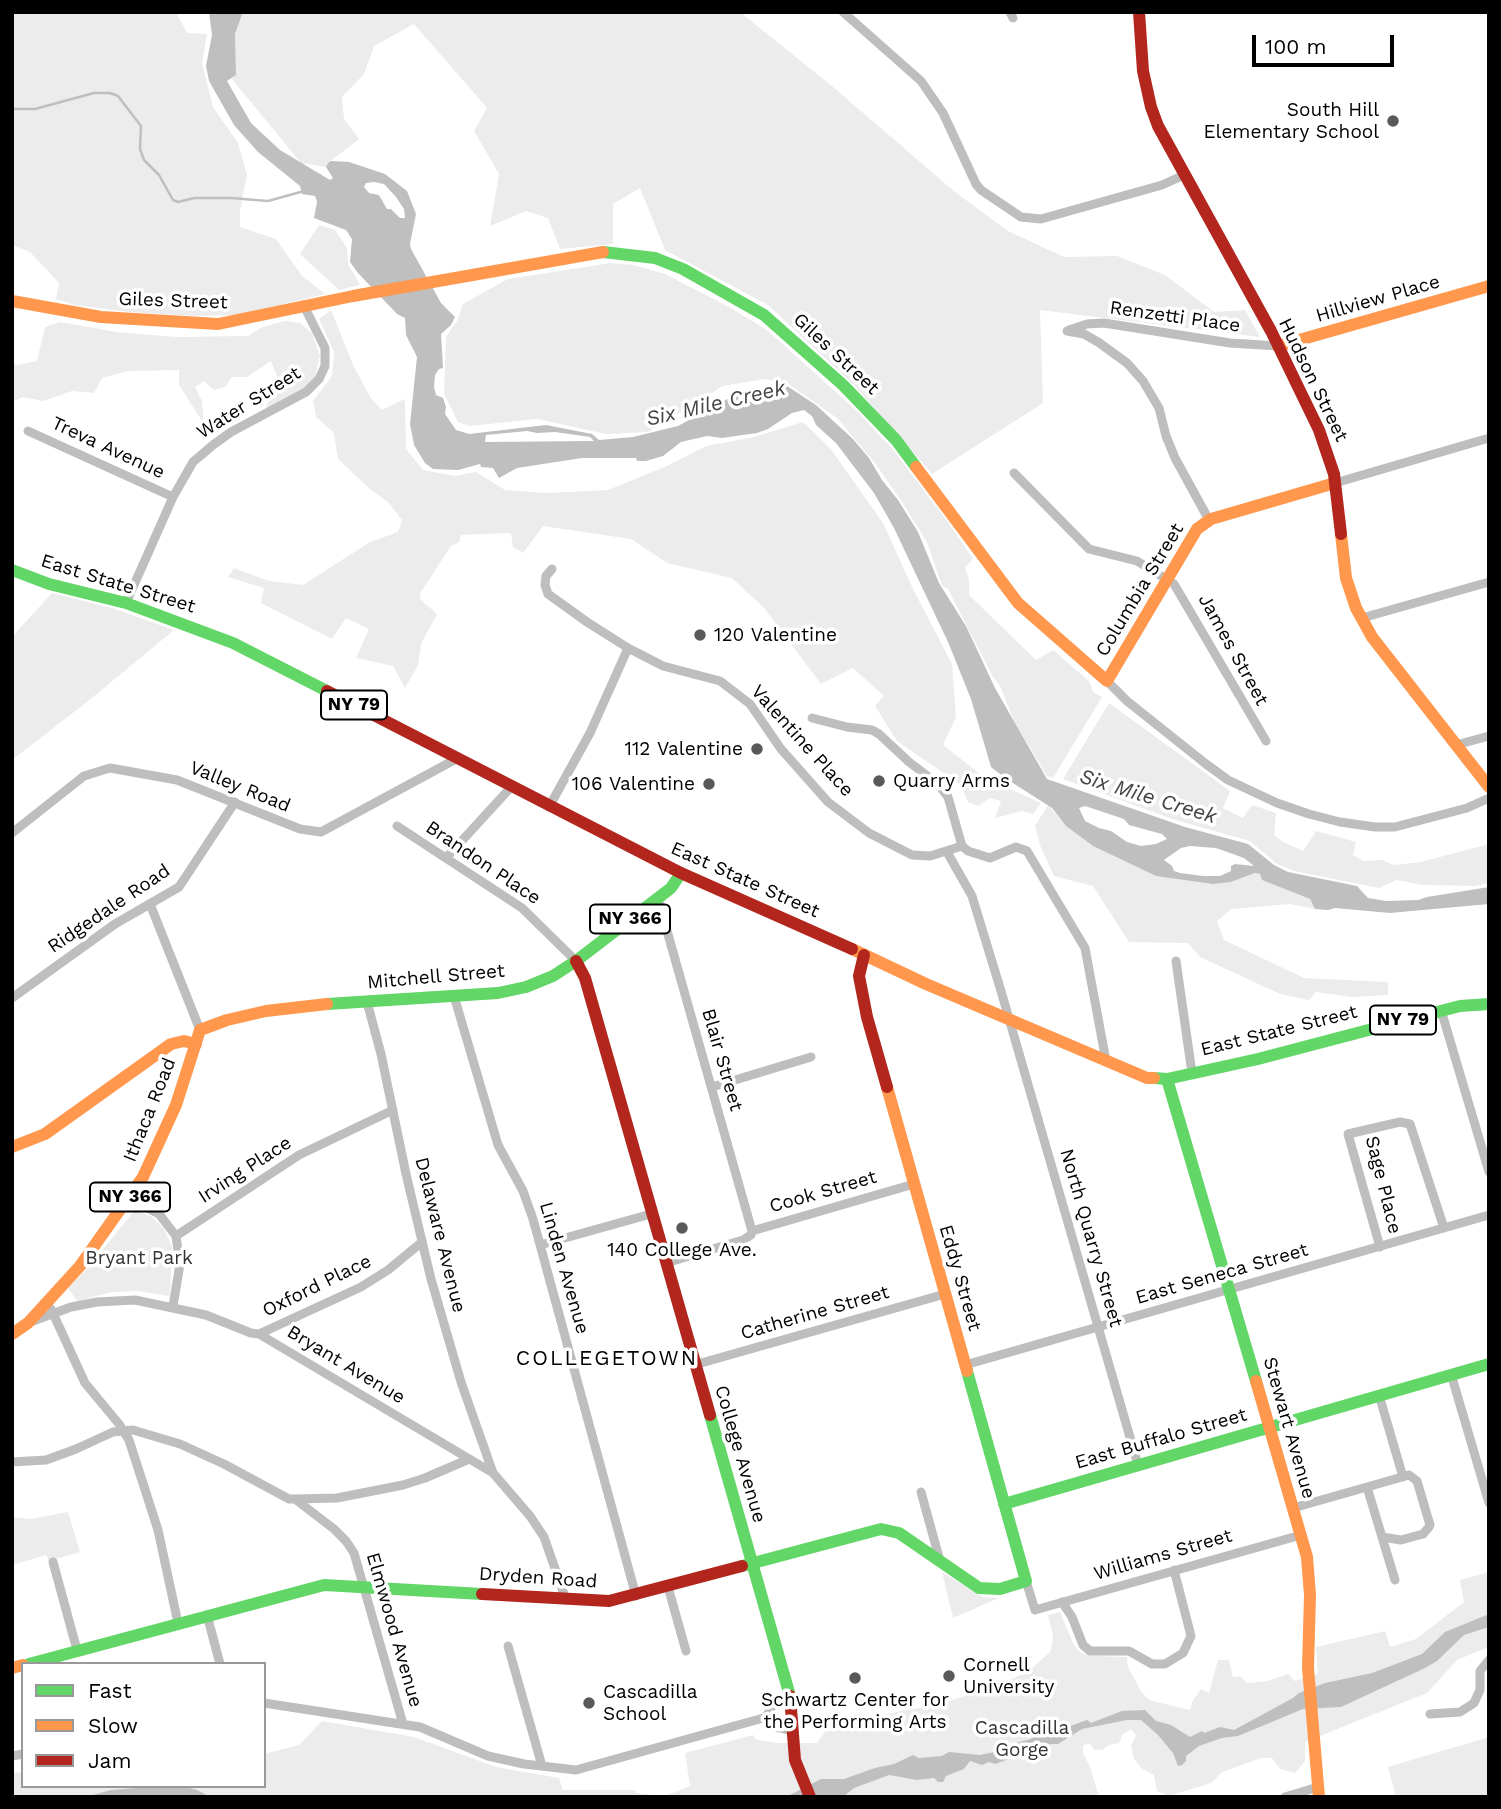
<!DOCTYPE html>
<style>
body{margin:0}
#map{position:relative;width:1501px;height:1809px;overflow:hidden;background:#fff;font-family:"Work Sans",sans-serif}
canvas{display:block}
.frame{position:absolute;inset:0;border:14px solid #000;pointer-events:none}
.legend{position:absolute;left:21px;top:1662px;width:245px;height:126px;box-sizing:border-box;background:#fff;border:2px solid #999;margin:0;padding:9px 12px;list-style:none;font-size:21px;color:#000}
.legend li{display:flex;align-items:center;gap:14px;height:35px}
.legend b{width:35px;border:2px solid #999}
.scale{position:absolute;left:1252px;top:35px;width:142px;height:32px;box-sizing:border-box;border:4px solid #000;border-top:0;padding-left:9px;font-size:21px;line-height:24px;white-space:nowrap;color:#000;-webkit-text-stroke:5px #fff;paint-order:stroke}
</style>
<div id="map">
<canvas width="1501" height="1809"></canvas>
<div class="frame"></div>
<ul class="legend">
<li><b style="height:9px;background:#63d668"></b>Fast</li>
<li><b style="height:9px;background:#ff974d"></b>Slow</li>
<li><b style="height:9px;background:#b3261e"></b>Jam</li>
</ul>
<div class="scale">100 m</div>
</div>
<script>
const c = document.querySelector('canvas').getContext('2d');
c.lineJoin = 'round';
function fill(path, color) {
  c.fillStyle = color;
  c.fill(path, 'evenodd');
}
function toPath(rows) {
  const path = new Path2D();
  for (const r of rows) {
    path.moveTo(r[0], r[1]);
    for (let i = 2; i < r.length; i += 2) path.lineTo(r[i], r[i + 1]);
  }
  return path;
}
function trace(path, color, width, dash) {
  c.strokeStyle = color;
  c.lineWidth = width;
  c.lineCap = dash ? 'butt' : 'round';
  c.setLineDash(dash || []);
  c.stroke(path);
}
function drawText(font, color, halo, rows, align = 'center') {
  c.font = font + ' "Work Sans",sans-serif';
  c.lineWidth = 7;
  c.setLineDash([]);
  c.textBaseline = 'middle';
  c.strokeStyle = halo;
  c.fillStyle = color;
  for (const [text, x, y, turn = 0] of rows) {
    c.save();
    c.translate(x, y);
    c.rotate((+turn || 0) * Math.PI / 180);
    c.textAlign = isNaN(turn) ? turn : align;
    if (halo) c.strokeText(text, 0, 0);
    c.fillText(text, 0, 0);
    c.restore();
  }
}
const green = toPath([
 [12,12,176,12,187,33,207,34,202,63,213,107,238,143,247,175,240,211,240,227,276,239,302,276,325,294,239,315,195,316,129,312,75,305,56,299,59,283,30,252,12,245],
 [243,12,740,12,833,87,955,192,1008,231,1064,257,1117,256,1165,275,1214,312,1245,310,1260,337,1040,310,1043,403,932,474,852,383,768,305,665,250,640,188,613,204,613,244,560,249,548,218,526,211,490,226,499,174,474,131,487,108,414,24,374,46,364,74,342,97,344,119,359,139,328,163,326,167,301,163,232,79,236,74,235,34],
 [319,225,335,230,347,248,348,264,360,285,339,290,300,254],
 [611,263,634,265,665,274,729,307,767,330,858,412,894,451,948,522,973,559,965,568,969,579,969,595,1036,660,1053,650,1089,681,1093,692,1102,697,1053,778,1047,776,1014,721,1001,688,992,675,948,589,942,586,927,542,900,499,875,463,837,418,787,383,765,379,723,386,648,432,606,434,537,419,470,426,458,422,444,394,446,337,457,321,463,304,508,279],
 [331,310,353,365,370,397,382,410,405,399,406,449,423,470,455,476,476,472,505,490,546,493,608,490,667,466,706,446,750,438,803,422,830,448,883,523,914,591,952,664,956,717,943,745,985,778,1041,803,1033,814,1022,811,995,818,1001,801,990,798,978,806,968,802,961,785,897,741,875,706,884,696,853,668,821,684,764,608,732,578,667,563,631,539,543,526,523,553,513,547,511,533,461,535,459,542,451,546,421,592,420,599,437,614,421,644,418,665,405,688,393,666,356,658,369,629,346,618,332,639,261,603,264,588,228,577,234,568,269,581,303,585,370,542,398,532,402,520,388,502,370,489,338,459,334,433,316,417,313,401,332,376,334,352,319,319],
 [285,321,300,323,312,333,320,356,315,376,300,392,265,411,277,376,271,361,247,377,232,377,225,387,214,390,204,381,195,387,202,401,204,424,179,385,179,370,128,371,102,378,94,393,72,391,43,401,23,397,12,402,12,363,17,365,37,361,45,327,60,322,117,332,176,337,248,336,262,327],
 [52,593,112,608,174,630,87,702,12,760,12,637],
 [1109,703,1230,791,1223,808,1243,818,1252,805,1276,813,1274,835,1283,842,1303,851,1316,831,1356,842,1353,855,1363,861,1383,860,1393,865,1421,862,1489,844,1489,883,1475,886,1423,885,1396,880,1379,888,1294,871,1277,864,1250,841,1172,819,1063,779],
 [1048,805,1066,826,1093,846,1156,876,1231,882,1255,873,1260,874,1262,880,1310,899,1315,909,1289,904,1231,909,1217,921,1224,940,1304,978,1388,982,1388,995,1352,997,1316,992,1309,1000,1280,994,1200,957,1188,943,1129,942,1093,886,1054,876,1041,848,1035,826],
 [135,1210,152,1217,164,1229,172,1247,170,1294,168,1296,138,1291,112,1292,77,1301,68,1288,86,1270],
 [68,1512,80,1552,49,1561,46,1555,12,1565,12,1517,30,1519],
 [942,1572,982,1597,999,1598,953,1618],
 [1489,1572,1489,1647,1457,1660,1427,1693,1305,1742,1305,1761,1295,1773,1280,1769,1272,1758,1261,1758,1222,1772,1211,1783,1169,1796,1157,1791,1154,1775,1141,1768,1134,1759,1131,1746,1136,1735,1131,1729,1123,1734,1119,1743,1109,1745,1102,1750,1094,1750,1090,1744,1083,1745,1083,1753,1090,1767,1099,1797,12,1797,12,1773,23,1772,23,1786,264,1786,264,1754,299,1745,322,1721,414,1737,496,1767,559,1778,563,1790,635,1790,636,1793,665,1796,690,1786,685,1753,753,1735,757,1740,778,1743,817,1743,825,1732,900,1711,938,1705,1006,1682,1029,1671,1051,1651,1053,1636,1048,1615,1060,1612,1074,1645,1081,1653,1093,1656,1127,1657,1128,1667,1141,1691,1149,1700,1190,1710,1192,1702,1201,1689,1209,1693,1218,1660,1229,1660,1233,1677,1240,1676,1247,1683,1268,1681,1288,1674,1295,1681,1318,1674,1316,1647,1385,1631,1390,1647,1416,1639,1464,1602,1460,1580],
 [1489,1737,1489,1797,1396,1797,1388,1767]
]);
const water = toPath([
 [209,12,243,12,235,34,236,75,227,81,251,123,280,150,330,180,333,178,326,167,328,163,331,161,349,162,385,174,407,191,416,214,410,244,411,249,441,303,455,317,451,325,441,334,443,368,439,369,435,375,434,387,436,395,443,398,446,407,445,414,456,430,469,434,546,425,592,434,599,440,633,437,678,426,740,392,784,384,816,405,853,439,869,458,882,480,898,500,918,532,939,583,966,626,995,688,1047,779,1185,827,1248,844,1274,865,1288,872,1357,886,1368,898,1386,901,1418,900,1427,897,1489,887,1489,904,1390,913,1335,908,1328,910,1315,909,1310,899,1262,880,1260,874,1255,873,1231,882,1213,884,1156,876,1093,846,1066,826,1052,808,1005,778,991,767,971,699,948,642,894,528,874,493,836,443,816,425,812,416,804,410,792,413,768,429,757,433,722,438,707,436,681,442,663,456,646,461,637,461,636,458,582,458,517,468,499,478,493,468,481,467,480,464,458,470,433,469,425,463,414,445,410,424,417,357,406,335,405,318,397,314,358,273,350,262,352,239,346,230,314,218,317,202,315,196,302,194,300,186,258,152,234,125,209,81,206,66,212,35],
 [374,182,384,184,396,197,404,209,405,218,400,218,391,209,387,209,379,195,369,193,364,187,366,183],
 [527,431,537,433,555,432,590,437,594,441,485,442,486,435],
 [1085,806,1124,819,1129,825,1162,834,1167,839,1156,844,1141,846,1127,842,1111,831,1099,828,1085,821,1079,808],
 [1190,846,1216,848,1244,858,1254,866,1235,864,1231,866,1231,871,1220,876,1203,876,1180,873,1174,871,1172,866,1164,860,1181,848],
 [1489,1614,1489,1627,1464,1635,1437,1661,1425,1668,1341,1707,1303,1709,1238,1736,1222,1738,1199,1746,1186,1756,1186,1761,1182,1765,1178,1766,1173,1753,1158,1735,1141,1720,1127,1720,1082,1729,1058,1744,1051,1744,995,1764,989,1762,982,1765,970,1761,964,1769,946,1776,943,1782,938,1782,934,1778,917,1780,889,1775,854,1788,843,1797,786,1797,821,1779,844,1779,875,1768,894,1764,913,1755,919,1758,942,1756,949,1752,980,1755,994,1752,1004,1746,1031,1739,1044,1731,1059,1730,1087,1720,1091,1723,1122,1711,1145,1710,1156,1721,1171,1725,1190,1737,1202,1731,1204,1733,1220,1727,1234,1730,1293,1698,1299,1693,1325,1683,1372,1673,1422,1654,1445,1632],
 [160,1786,183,1786,197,1790,210,1797,86,1797,111,1790]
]);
const stream = toPath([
 [12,109,35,109,94,93,110,93,118,96,141,126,140,149,144,160,159,175,173,200,178,202,194,198,231,198,268,201,304,191]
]);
const street = toPath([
 [843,12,921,81,943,113,976,184,981,190,1021,217,1041,219,1162,185,1184,175],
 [1010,12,1013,18],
 [1069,330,1087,324,1104,323,1230,343,1278,346],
 [1067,331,1084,334,1098,342,1127,363,1143,381,1159,408,1166,436,1175,458,1209,520],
 [28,431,173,497],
 [1014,473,1089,549,1137,561,1174,584,1266,741],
 [1335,483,1489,438],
 [552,569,546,576,545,585,548,594,587,622,628,648,663,666,720,681,750,704,781,749,828,802,869,833,912,855,930,856,962,846],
 [126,603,173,497,193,462,213,445,231,432,306,392,319,379,325,366,325,348,304,306],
 [1362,618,1489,582],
 [1107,681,1127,701,1206,764,1228,780,1277,803,1309,814,1340,822,1375,827,1395,827,1467,808,1489,798],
 [812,718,847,727,872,730,879,734,909,762,938,784,948,797,962,846],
 [1456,745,1489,736],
 [549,807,590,733,628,648],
 [397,826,522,908,576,961],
 [12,833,84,776,110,768,177,780,300,829,321,832,458,758],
 [962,846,968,851,990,858,1016,847,1027,851,1085,948,1106,1061],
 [947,852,972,896,1001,991,1138,1465],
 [447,857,512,786],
 [658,899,752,1231],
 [150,904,200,1030],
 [1176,961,1192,1073],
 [454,996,498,1145,523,1191,533,1219,636,1596],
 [12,998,115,924,179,887,235,802],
 [367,1002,381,1054,406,1174,431,1279,461,1382,493,1473],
 [1441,1010,1489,1172],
 [712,1087,811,1057],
 [126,1202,142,1205,159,1214,176,1236,180,1264,173,1306],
 [176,1236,299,1155,393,1110],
 [540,1245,651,1214],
 [1380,1247,1348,1134,1400,1122,1410,1124,1444,1228],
 [666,1263,743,1240,751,1235,752,1231,914,1184],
 [51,1309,85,1383,119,1424,129,1440,158,1530,178,1623],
 [33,1321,71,1307,97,1302,135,1300,206,1315,251,1333,259,1334,493,1473,530,1516,544,1537,566,1600],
 [259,1334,361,1287,388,1270,422,1242],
 [694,1365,945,1294],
 [965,1365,1489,1215],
 [1451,1374,1489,1503],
 [1379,1395,1403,1477],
 [12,1462,46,1460,76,1449,113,1432,133,1430,180,1444,224,1464,289,1499,295,1499,334,1529,346,1541,354,1553,403,1724],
 [921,1492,940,1561],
 [295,1499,337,1498,403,1485,425,1478,467,1460],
 [1293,1508,1367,1487,1409,1475,1417,1481,1430,1525,1429,1527,1423,1534,1401,1540,1382,1537,1367,1487],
 [1382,1537,1395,1580],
 [53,1562,77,1650],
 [1026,1581,1035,1610,1301,1535],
 [668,1587,686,1651],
 [1062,1602,1072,1617,1083,1645,1090,1651,1129,1651,1152,1664,1165,1664,1183,1653,1191,1636,1174,1570],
 [207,1615,220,1664],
 [508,1646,542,1766],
 [790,1696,775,1701,767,1715,776,1727,794,1731],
 [264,1703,420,1727,488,1756,524,1764,576,1770,767,1717],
 [1430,1714,1460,1712,1474,1703,1480,1690,1480,1671,1489,1660],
 [12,1756,23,1754],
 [1285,1797,1318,1787]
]);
const fast = toPath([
 [603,252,655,258,683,269,764,315,843,385,896,440,916,467],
 [12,570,49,584,126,603,233,643,327,691],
 [327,1004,498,993,526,987,553,976,576,961,671,888,681,873],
 [1154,1078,1167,1079,1258,1059,1460,1006,1489,1004],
 [1167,1079,1256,1381],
 [710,1415,790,1696],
 [1004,1504,1489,1364],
 [742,1566,881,1529,899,1533,979,1588,1000,1589,1026,1581,967,1371],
 [29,1664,324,1585,482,1594]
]);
const slow = toPath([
 [12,301,101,317,218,324,353,296,603,252],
 [1278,346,1489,286],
 [916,467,1018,603,1107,681,1197,529,1211,519,1335,483],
 [1341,534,1346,578,1356,608,1372,637,1489,787],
 [852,949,926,984,1147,1078,1154,1078],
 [887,1087,967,1371],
 [12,1147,45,1134,171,1044,184,1041,196,1044],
 [12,1334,28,1323,80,1266,143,1177,176,1105,200,1030,227,1020,266,1011,327,1004],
 [1256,1381,1307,1557,1310,1595,1308,1668,1319,1797],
 [12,1668,23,1665]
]);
const jam = toPath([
 [1139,12,1143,71,1151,107,1158,126,1271,331,1319,430,1334,474,1341,534],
 [327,691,681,873,852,949],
 [864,955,859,976,867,1017,887,1087],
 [576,961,585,978,710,1415],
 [482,1594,609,1601,742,1566],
 [790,1696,795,1760,810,1797]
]);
const markers = [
 [1393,121,7,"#595959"],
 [700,635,7,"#595959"],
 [757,749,7,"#595959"],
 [879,781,7,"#595959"],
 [709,784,7,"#595959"],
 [682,1228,7,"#595959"],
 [949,1676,7,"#595959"],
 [855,1678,7,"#595959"],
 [589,1703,7,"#595959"]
];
const shields = [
 [354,705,66],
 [630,919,80],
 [1403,1020,66],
 [130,1197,80]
];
const shieldNames = [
 ["NY 79",354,705],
 ["NY 366",630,919],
 ["NY 79",1403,1020],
 ["NY 366",130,1197]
];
const poiNames = [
 ["South Hill",1379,110,"right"],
 ["Elementary School",1379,132,"right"],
 ["120 Valentine",714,635],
 ["112 Valentine",743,749,"right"],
 ["Quarry Arms",893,781],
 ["106 Valentine",695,784,"right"],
 ["140 College Ave.",682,1250,"center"],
 ["Cornell",963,1665],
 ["University",963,1687],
 ["Cascadilla",603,1692],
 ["School",603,1714],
 ["Schwartz Center for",855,1700,"center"],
 ["the Performing Arts",855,1722,"center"]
];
const streetNames = [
 ["Hillview Place",1378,299,-16],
 ["Giles Street",173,301,2],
 ["Renzetti Place",1175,317,8],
 ["Giles Street",836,354,43],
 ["Hudson Street",1313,380,64],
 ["Water Street",249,403,-32],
 ["Treva Avenue",108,448,25],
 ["East State Street",118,584,17],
 ["Columbia Street",1140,590,-59],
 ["James Street",1233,650,61],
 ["Valentine Place",802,741,48],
 ["Valley Road",240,787,22],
 ["Brandon Place",483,863,34],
 ["East State Street",745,880,24],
 ["Ridgedale Road",109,909,-34],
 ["Mitchell Street",436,977,-5],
 ["East State Street",1279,1031,-14],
 ["Blair Street",722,1060,74],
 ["Ithaca Road",150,1110,-68],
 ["Irving Place",245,1170,-33],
 ["Sage Place",1383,1185,76],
 ["Cook Street",823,1192,-16],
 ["Delaware Avenue",440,1235,76],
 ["North Quarry Street",1091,1238,74],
 ["Linden Avenue",564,1268,74],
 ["East Seneca Street",1222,1274,-16],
 ["Eddy Street",960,1278,74],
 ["Oxford Place",317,1286,-26],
 ["Catherine Street",815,1313,-16],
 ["Bryant Avenue",346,1365,31],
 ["Stewart Avenue",1289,1428,74],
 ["East Buffalo Street",1161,1439,-16],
 ["College Avenue",740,1454,74],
 ["Williams Street",1163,1555,-16],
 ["Dryden Road",538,1578,4],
 ["Elmwood Avenue",394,1630,74]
];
const parkNames = [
 ["Bryant Park",139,1258],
 ["Cascadilla",1022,1728],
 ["Gorge",1022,1750]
];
const waterNames = [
 ["Six Mile Creek",716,404,-13],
 ["Six Mile Creek",1148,797,17]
];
const neighbourhoodNames = [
 ["COLLEGETOWN",607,1359]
];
fill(green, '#ececec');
fill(water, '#bfbfbf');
trace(stream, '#bfbfbf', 2.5);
trace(street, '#bebebe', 9);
trace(fast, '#63d668', 12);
trace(slow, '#ff974d', 12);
trace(jam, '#b3261e', 12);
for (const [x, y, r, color] of markers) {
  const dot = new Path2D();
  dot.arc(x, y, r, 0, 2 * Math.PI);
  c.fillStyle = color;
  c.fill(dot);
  trace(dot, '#fff', 2.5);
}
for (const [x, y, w] of shields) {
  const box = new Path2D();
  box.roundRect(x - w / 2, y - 14.5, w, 29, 5);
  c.fillStyle = '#fff';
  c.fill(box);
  trace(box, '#000', 2);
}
drawText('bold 18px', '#000', null, shieldNames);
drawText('19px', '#000', '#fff', poiNames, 'left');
drawText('19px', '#000', '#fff', streetNames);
drawText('19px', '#333', '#fff', parkNames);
drawText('italic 21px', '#444', '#fff', waterNames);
c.letterSpacing = '2px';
drawText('21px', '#000', '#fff', neighbourhoodNames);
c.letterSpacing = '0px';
</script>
